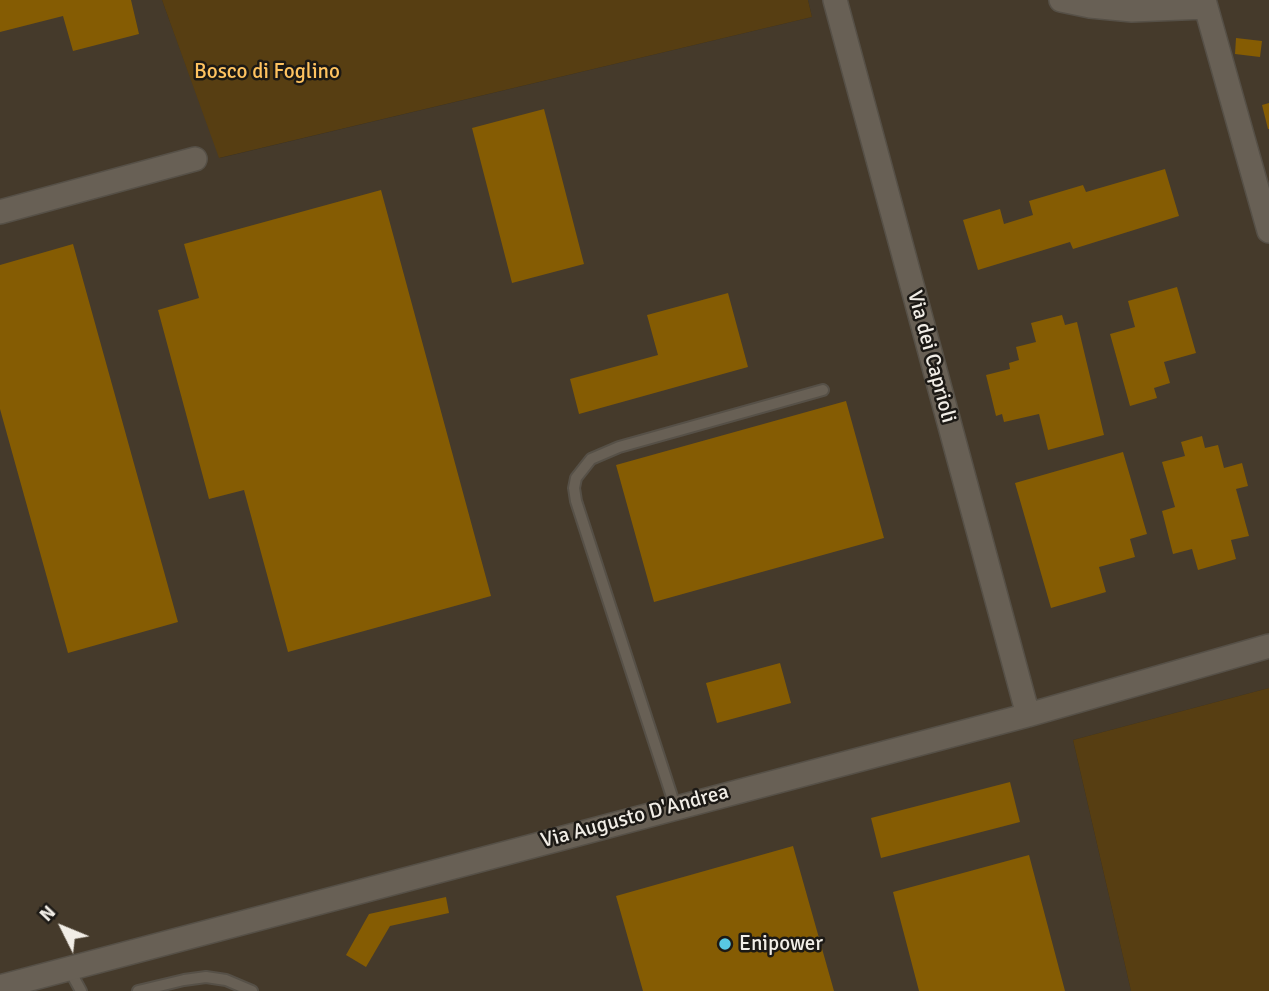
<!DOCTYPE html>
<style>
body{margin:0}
#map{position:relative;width:1269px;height:991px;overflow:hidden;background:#373127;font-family:Signika,sans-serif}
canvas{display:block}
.north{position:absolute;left:28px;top:893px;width:70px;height:70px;-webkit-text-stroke:5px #1c1915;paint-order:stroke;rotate:313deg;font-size:19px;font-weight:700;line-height:28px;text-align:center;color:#f1ede6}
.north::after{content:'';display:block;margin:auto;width:24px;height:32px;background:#f1ede6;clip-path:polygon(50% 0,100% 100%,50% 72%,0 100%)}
</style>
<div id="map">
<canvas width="1269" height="991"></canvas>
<div class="north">N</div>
</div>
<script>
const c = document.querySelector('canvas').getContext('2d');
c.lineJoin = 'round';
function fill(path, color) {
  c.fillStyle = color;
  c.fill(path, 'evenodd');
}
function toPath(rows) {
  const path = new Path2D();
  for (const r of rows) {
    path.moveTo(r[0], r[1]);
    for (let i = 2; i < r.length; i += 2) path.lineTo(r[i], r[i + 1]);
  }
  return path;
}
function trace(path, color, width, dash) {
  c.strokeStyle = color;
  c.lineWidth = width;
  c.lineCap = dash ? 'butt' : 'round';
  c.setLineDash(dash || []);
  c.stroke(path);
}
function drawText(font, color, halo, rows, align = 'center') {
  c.font = font + ' Signika,sans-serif';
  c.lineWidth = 5;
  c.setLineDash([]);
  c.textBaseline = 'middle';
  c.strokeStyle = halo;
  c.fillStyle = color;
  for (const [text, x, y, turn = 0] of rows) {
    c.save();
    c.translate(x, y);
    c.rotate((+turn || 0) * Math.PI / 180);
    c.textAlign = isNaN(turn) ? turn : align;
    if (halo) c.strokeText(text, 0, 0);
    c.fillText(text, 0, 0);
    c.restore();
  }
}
const built = toPath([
 [0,0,162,0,220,158,812,17,808,0,1269,0,1269,688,1073,740,1131,991,0,991]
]);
const green = toPath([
 [162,0,808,0,812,17,219,158],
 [1269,688,1269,991,1131,991,1073,740]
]);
const building = toPath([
 [0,0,131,0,139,34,73,51,63,16,0,32],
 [1236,38,1262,41,1260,57,1235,54],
 [1269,103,1269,129,1268,129,1262,105],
 [544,109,584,264,512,283,472,128],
 [1165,169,1179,216,1073,249,1070,242,978,270,963,220,1000,209,1004,224,1033,215,1029,201,1083,185,1086,192],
 [381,190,491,596,288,652,244,490,209,499,158,310,199,298,184,244],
 [73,244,178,622,68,653,0,409,0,265],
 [1177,287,1196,353,1164,362,1170,383,1154,388,1157,398,1130,406,1110,334,1135,327,1128,301],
 [728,293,748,367,579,414,570,379,658,355,647,315],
 [1062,315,1065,325,1077,322,1104,435,1048,450,1039,414,1004,422,1002,414,996,416,986,375,1010,369,1009,363,1019,360,1016,347,1036,342,1031,323],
 [846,401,884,538,654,602,616,465],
 [1202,436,1205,448,1218,445,1224,468,1242,463,1248,486,1236,489,1249,536,1231,540,1236,559,1198,570,1192,549,1173,554,1162,511,1175,507,1162,462,1185,456,1181,442],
 [1123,452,1147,534,1130,539,1135,557,1099,567,1106,592,1051,608,1015,483],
 [780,663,791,703,717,723,706,683],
 [1010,782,1020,822,881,858,871,818],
 [793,846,834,991,643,991,616,896],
 [1029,855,1065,991,919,991,893,892],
 [446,897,449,913,390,926,366,967,346,955,369,914]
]);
const service = toPath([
 [675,806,576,501,574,488,576,478,591,459,619,447,823,390],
 [69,969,81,991],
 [138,991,184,980,206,977,226,980,252,991]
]);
const minor = toPath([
 [835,0,1028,715],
 [1061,0,1090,6,1132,10,1206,7],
 [1204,0,1269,231],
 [0,212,195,159],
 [0,987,1028,715,1269,646]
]);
const markers = [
 [725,944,7,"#58c9e3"]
];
const parkNames = [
 ["Bosco di Foglino",267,72]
];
const streetNames = [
 ["Via dei Caprioli",931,357,75],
 ["Via Augusto D'Andrea",635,817,-15]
];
const poiNames = [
 ["Enipower",739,944]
];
fill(built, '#453a2b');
fill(green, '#573e12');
fill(building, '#855c03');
trace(service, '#565047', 14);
trace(minor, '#565047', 26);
trace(service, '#686055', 10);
trace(minor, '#686055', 23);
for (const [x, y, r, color] of markers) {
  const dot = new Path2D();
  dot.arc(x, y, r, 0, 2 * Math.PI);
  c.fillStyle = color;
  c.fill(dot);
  trace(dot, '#1c1915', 2.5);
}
drawText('21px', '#ffc360', '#1c1915', parkNames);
drawText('21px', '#f1ede6', '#1c1915', streetNames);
drawText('21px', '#f1ede6', '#1c1915', poiNames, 'left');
</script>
